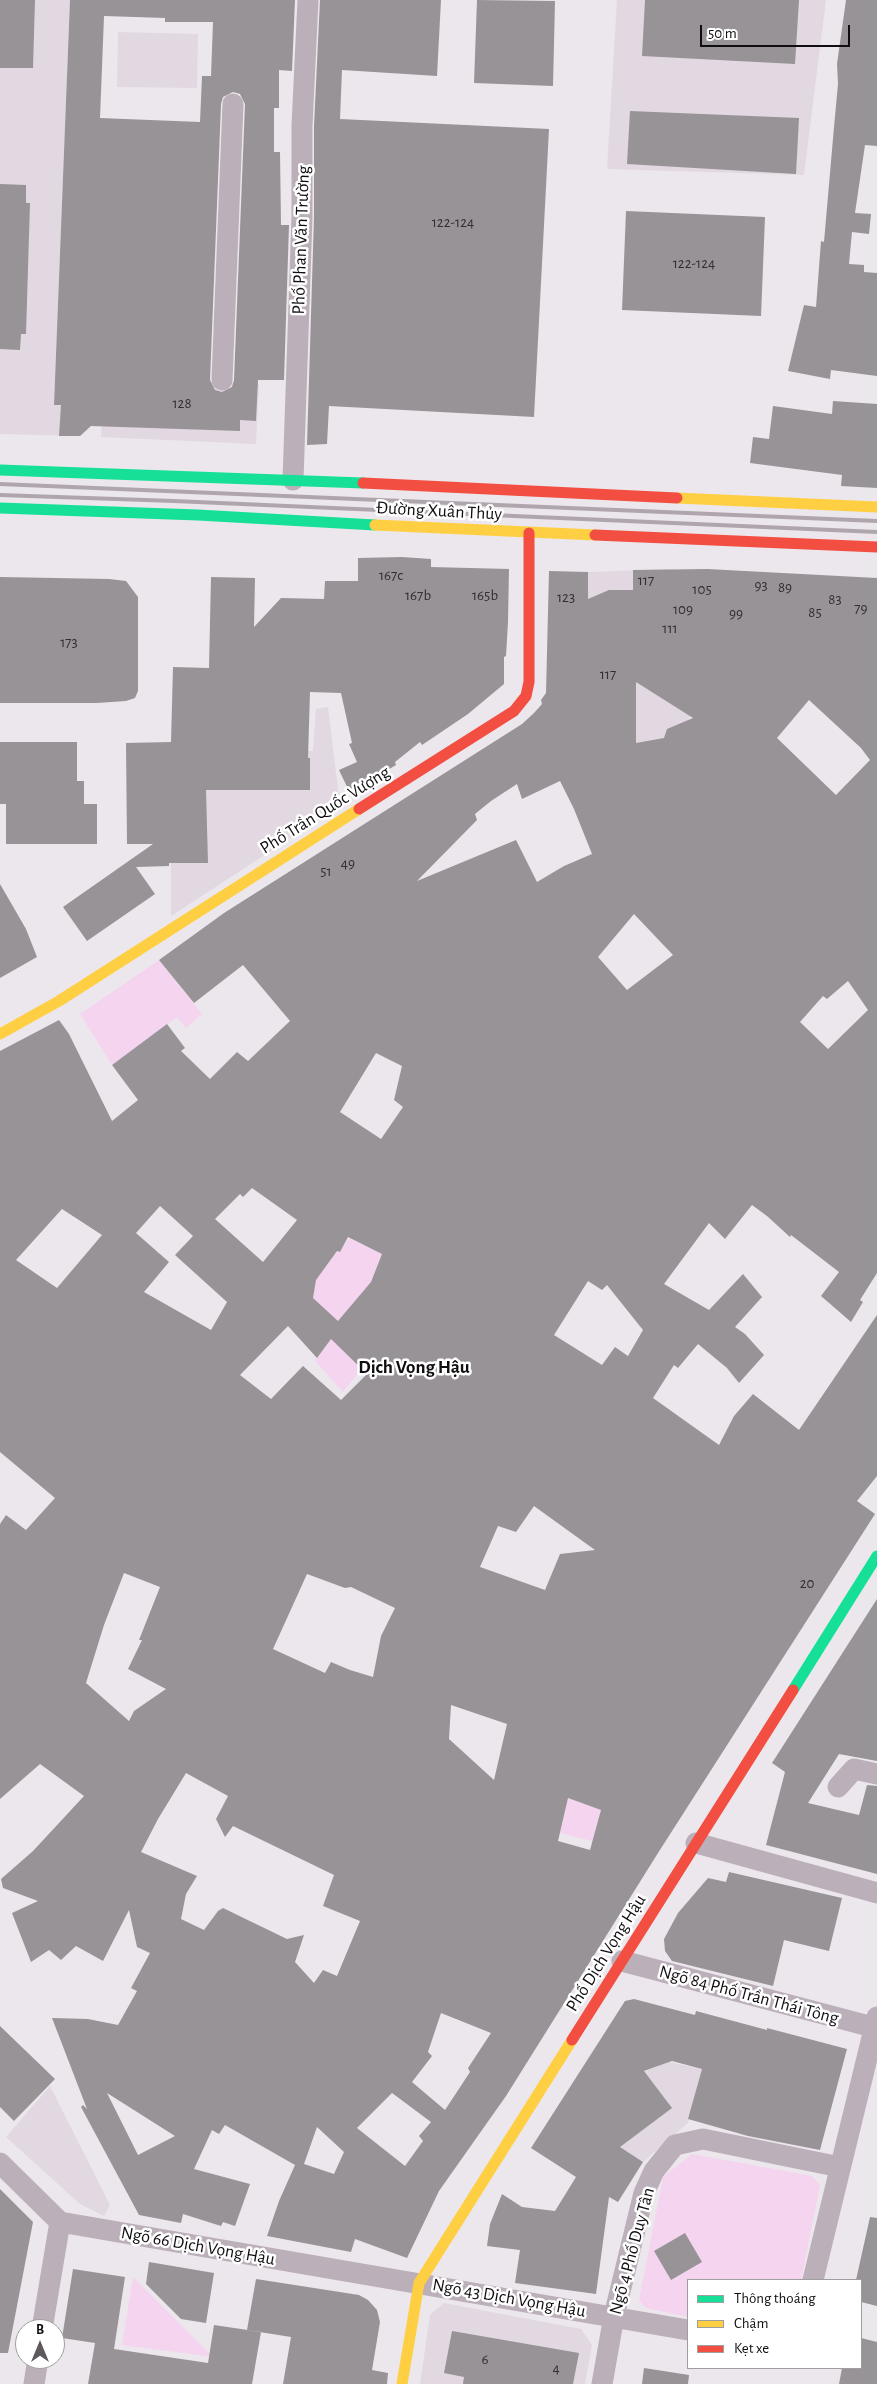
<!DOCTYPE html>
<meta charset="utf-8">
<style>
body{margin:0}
#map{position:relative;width:877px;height:2384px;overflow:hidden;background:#ece7ec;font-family:"Alegreya Sans",sans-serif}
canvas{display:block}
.legend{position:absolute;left:687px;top:2279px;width:175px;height:90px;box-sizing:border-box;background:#fff;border:1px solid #9f9e9f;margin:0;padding:6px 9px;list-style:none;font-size:15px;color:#100d10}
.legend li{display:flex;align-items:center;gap:10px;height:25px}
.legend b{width:25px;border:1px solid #9f9e9f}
.north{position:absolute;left:15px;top:2319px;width:50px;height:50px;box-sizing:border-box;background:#fff;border:1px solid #9f9e9f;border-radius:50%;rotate:0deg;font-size:14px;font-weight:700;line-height:20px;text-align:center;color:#100d10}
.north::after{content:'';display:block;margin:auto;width:18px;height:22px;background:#5d595d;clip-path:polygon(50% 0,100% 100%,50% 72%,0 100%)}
.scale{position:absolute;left:700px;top:25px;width:150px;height:22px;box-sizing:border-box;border:2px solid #100d10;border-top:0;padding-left:6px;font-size:15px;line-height:18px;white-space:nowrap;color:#100d10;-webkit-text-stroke:4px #fff;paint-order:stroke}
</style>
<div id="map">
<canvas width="877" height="2384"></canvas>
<ul class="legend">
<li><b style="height:6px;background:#16e098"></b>Thông thoáng</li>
<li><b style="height:6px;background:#ffcf43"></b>Chậm</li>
<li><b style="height:6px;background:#f24e42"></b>Kẹt xe</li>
</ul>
<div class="north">B</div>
<div class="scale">50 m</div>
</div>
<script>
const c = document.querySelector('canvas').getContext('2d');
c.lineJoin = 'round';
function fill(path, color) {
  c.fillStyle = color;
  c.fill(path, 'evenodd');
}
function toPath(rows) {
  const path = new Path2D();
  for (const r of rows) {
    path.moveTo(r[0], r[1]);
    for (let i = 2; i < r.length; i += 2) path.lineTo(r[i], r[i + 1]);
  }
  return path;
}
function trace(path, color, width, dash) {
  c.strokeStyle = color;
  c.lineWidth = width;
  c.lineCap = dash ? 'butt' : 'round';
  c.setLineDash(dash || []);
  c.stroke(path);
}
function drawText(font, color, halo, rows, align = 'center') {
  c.font = font + ' "Alegreya Sans",sans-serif';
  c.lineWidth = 5;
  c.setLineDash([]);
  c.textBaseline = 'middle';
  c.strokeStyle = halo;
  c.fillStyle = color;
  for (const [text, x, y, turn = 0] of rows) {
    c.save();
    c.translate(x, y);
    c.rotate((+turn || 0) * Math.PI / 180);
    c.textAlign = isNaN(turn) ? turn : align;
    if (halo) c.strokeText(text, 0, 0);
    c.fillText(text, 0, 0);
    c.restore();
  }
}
const built = toPath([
 [0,0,70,0,54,405,88,406,87,430,80,436,0,434],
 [617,0,826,0,804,175,607,169],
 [118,32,198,34,197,88,117,87],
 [104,378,259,384,256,444,101,437],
 [671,569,662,649,690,716,657,795,587,642,588,572],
 [328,707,340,806,171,916,171,749,313,751,316,709],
 [669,2062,702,2069,688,2123,643,2162,602,2136,644,2072],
 [50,2086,110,2205,104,2216,80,2204,6,2137],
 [444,2303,581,2329,592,2345,585,2384,420,2384,430,2315]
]);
const green = toPath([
 [159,960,202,1014,186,1028,177,1017,112,1065,80,1014],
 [396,1221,371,1282,362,1368,343,1392,315,1361,341,1324,313,1298,316,1278,336,1251,340,1252,349,1238,361,1244],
 [568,1798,601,1810,593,1841,560,1833],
 [692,2154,812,2176,820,2185,801,2280,688,2280,688,2317,646,2308,639,2300,663,2177],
 [133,2277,213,2357,122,2345]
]);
const building = toPath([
 [0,0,35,0,33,68,0,68],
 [70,0,295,0,292,71,279,70,279,108,274,108,274,152,280,152,281,225,289,225,284,380,258,380,256,421,240,420,240,431,91,426,80,436,59,436,61,405,54,405],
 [104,16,165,18,165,22,213,22,211,76,202,76,200,122,100,118],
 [233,92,240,94,245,104,234,380,232,387,222,392,215,390,210,380,221,104,223,97],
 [320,0,441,0,437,76,342,70,340,119,549,129,534,417,329,406,327,444,307,445,314,217,314,126],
 [477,0,555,1,553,86,474,83],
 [645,0,799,0,795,64,642,56],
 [846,0,877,0,877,146,865,145,855,213,871,214,869,234,852,232,849,264,864,265,864,272,877,273,877,376,831,370,830,379,788,371,804,305,816,307,821,241,824,242,834,127,838,84,837,64],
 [630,111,799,118,796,174,627,164],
 [0,184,26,185,26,203,30,203,26,334,21,334,20,350,0,349],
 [626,211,765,217,761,316,622,310],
 [833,401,877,404,877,488,841,486,842,475,750,463,753,437,769,439,773,406,832,414],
 [402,557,431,559,431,567,509,569,508,622,506,656,504,657,504,684,468,714,422,745,420,742,395,762,396,765,350,793,339,770,357,762,349,744,352,743,341,693,310,692,308,758,310,758,310,790,206,790,208,863,169,863,169,866,136,867,155,894,87,941,63,907,153,844,127,844,126,743,171,742,173,667,209,668,211,577,255,578,254,627,281,598,324,599,325,581,358,581,358,558],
 [707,569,877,578,877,1273,860,1300,863,1302,851,1322,821,1296,839,1272,791,1235,790,1237,767,1216,752,1205,725,1239,709,1223,664,1284,709,1310,743,1274,762,1297,735,1327,745,1334,764,1355,739,1383,727,1368,698,1344,678,1368,674,1365,653,1398,719,1445,734,1416,753,1394,799,1430,877,1315,877,1476,857,1501,875,1514,658,1853,506,2096,439,2191,407,2258,355,2239,351,2252,267,2236,279,2201,295,2165,225,2125,219,2134,212,2130,194,2169,250,2184,235,2226,223,2222,221,2226,183,2214,181,2223,139,2215,81,2107,83,2105,87,2109,52,2018,88,2019,118,2025,137,1991,131,1988,150,1953,137,1947,129,1910,103,1961,76,1946,61,1960,49,1950,31,1962,12,1913,38,1901,3,1888,1,1879,33,1851,84,1796,40,1764,0,1799,0,1524,6,1515,26,1530,55,1498,0,1452,0,1051,59,1020,69,1034,112,1121,138,1100,112,1065,167,1024,185,1048,181,1051,210,1079,237,1052,248,1061,290,1021,243,965,194,1003,159,960,224,913,522,724,534,713,542,704,541,700,546,693,549,571,588,572,588,599,609,590,633,590,633,570],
 [636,682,693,718,667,729,664,738,636,743],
 [809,700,861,748,870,760,836,795,777,738],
 [560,781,574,809,592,854,564,866,537,882,516,840,417,881,477,820,475,814,491,801,517,784,522,799],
 [634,914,673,955,627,990,598,957],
 [848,981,868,1010,828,1049,800,1022,823,996,827,999],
 [376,1053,402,1066,394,1100,403,1107,381,1139,340,1112],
 [252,1188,297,1220,263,1262,215,1219,240,1194,243,1197],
 [160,1206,193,1236,175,1255,227,1302,211,1330,144,1292,169,1262,136,1233],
 [62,1209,102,1235,57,1288,16,1260],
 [348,1237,382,1254,371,1282,338,1321,313,1298,316,1280,337,1251,340,1252],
 [588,1281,602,1290,607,1285,643,1330,628,1356,615,1347,602,1365,554,1335],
 [288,1326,317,1358,331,1339,367,1374,341,1400,303,1366,271,1399,240,1375],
 [534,1506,595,1550,560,1554,545,1590,480,1567,498,1526,516,1532],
 [124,1573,160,1587,139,1640,142,1640,128,1669,166,1689,134,1711,129,1721,86,1683,104,1625],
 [307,1574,345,1588,351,1587,395,1608,381,1636,373,1677,350,1670,331,1662,325,1673,273,1649],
 [451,1705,507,1724,494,1780,449,1739],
 [186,1773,228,1796,216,1819,225,1837,233,1826,334,1875,323,1906,360,1921,337,1976,323,1970,314,1983,295,1962,304,1935,287,1939,223,1908,218,1911,204,1930,181,1919,186,1894,197,1876,141,1852,158,1819],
 [568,1798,601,1810,590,1850,558,1841],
 [441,2013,491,2033,468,2068,470,2072,445,2110,412,2082,432,2056,428,2052],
 [107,2093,175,2136,138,2155],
 [392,2093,431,2122,419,2136,423,2141,405,2166,357,2128],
 [317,2127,344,2152,334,2174,304,2164],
 [0,577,109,579,126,581,138,597,138,691,135,698,126,701,97,703,0,703],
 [0,742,77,742,77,781,84,781,84,804,97,804,97,844,6,844,6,804,0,804],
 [0,884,26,929,37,957,0,978],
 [877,1599,877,1761,839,1754,808,1803,859,1815,867,1785,877,1786,877,1874,766,1845,785,1772,772,1763],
 [729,1872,842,1898,829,1951,784,1940,773,1986,672,1961,665,1951,664,1939,678,1913,708,1878,726,1882],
 [634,1999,695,2015,696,2011,767,2030,767,2028,847,2049,820,2150,748,2136,688,2119,702,2069,672,2061,644,2071,672,2108,620,2147,643,2162,618,2202,609,2197,596,2294,515,2283,520,2250,487,2246,490,2224,502,2194,522,2207,555,2211,576,2177,531,2148,625,2001],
 [0,2026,55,2079,14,2121,0,2107],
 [0,2189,33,2222,8,2353,0,2353],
 [870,2217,877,2218,877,2306,861,2302,861,2280,856,2280],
 [685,2233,702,2262,671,2280,654,2251],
 [149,2262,214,2273,206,2323,181,2319,146,2284],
 [73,2269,125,2277,114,2349,208,2363,214,2325,261,2332,252,2384,88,2384,95,2343,62,2338],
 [256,2279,359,2295,368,2300,377,2310,380,2322,372,2370,388,2373,387,2384,283,2384,291,2337,247,2330],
 [452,2331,579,2353,573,2384,463,2384,464,2377,444,2373],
 [861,2338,877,2342,877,2384,839,2384,842,2368,861,2368],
 [644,2368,689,2375,688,2384,642,2384]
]);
const street = toPath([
 [222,380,233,104],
 [293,480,302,217,302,126,308,0],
 [838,1787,854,1769,877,1774],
 [696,1843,877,1893],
 [622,1961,877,2028],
 [0,2163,60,2222,688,2330],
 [813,2280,877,2017],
 [42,2329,60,2222],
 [34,2384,38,2359],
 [602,2384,614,2316,644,2193,654,2171,675,2145,703,2139,840,2167]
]);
const fast = toPath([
 [0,470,363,483],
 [0,508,198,515,375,525],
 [793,1690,877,1556]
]);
const slow = toPath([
 [677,498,877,507],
 [375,525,595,535],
 [0,1034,59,1001,359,809],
 [402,2384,419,2283,572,2040]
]);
const jam = toPath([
 [363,483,677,498],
 [595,535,877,547],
 [359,809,514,711,526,696,529,682,529,533],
 [572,2040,793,1690]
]);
const rail = toPath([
 [0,484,877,521],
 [0,495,174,501,877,532]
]);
const numberNames = [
 ["122-124",453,222],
 ["122-124",694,263],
 ["128",182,403],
 ["167c",391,575],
 ["117",646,580],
 ["93",761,585],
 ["89",785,587],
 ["105",702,589],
 ["167b",418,595],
 ["165b",485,595],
 ["123",566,597],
 ["83",835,599],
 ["79",861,608],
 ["109",683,609],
 ["85",815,612],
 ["99",736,613],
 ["111",670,628],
 ["173",69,642],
 ["117",608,674],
 ["49",348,863],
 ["51",326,871],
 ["20",807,1583],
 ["6",485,2359],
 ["4",556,2368]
];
const streetNames = [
 ["Phố Phan Văn Trường",301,240,-88],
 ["Đường Xuân Thủy",439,511,3],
 ["Phố Trần Quốc Vượng",325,810,-32],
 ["Phố Dịch Vọng Hậu",606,1953,-58],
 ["Ngõ 84 Phố Trần Thái Tông",749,1995,15],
 ["Ngõ 66 Dịch Vọng Hậu",198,2246,10],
 ["Ngõ 4 Phố Duy Tân",632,2251,-75],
 ["Ngõ 43 Dịch Vọng Hậu",509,2298,10]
];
const neighbourhoodNames = [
 ["Dịch Vọng Hậu",414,1367]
];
fill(built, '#e2d8e1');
fill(green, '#f4d4ef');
fill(building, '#989397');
trace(street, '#bbafb9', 21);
trace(fast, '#16e098', 11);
trace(slow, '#ffcf43', 11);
trace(jam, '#f24e42', 11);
trace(rail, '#aea6ac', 4);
drawText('15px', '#322e32', null, numberNames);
drawText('18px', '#100d10', '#fff', streetNames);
drawText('bold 19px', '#100d10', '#fff', neighbourhoodNames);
</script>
